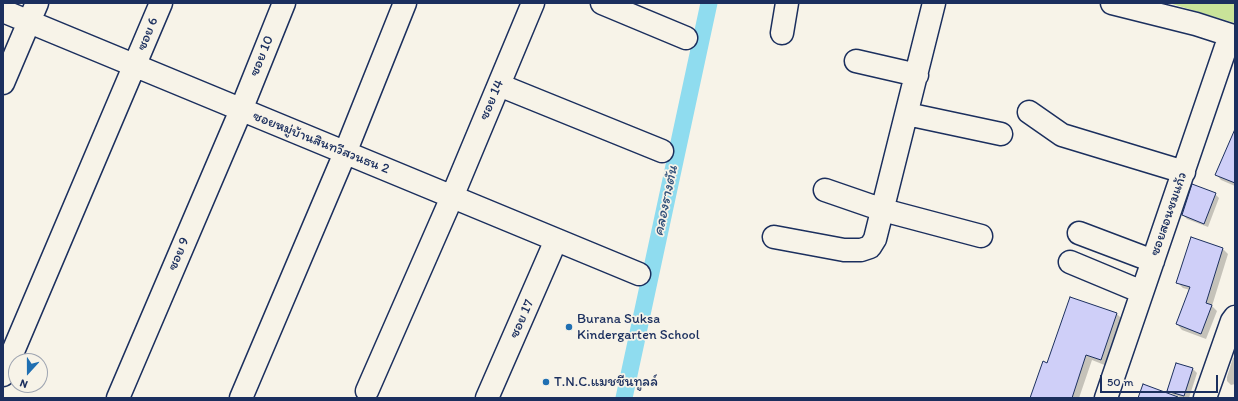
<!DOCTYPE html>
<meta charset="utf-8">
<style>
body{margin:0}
#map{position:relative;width:1238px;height:401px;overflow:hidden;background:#f7f3e8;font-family:Itim,sans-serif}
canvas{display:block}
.frame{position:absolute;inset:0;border:4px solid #1b2f5e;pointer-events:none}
.north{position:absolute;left:8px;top:353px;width:40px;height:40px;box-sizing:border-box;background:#f7f3e8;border:1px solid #9fa5b1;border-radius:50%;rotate:201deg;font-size:11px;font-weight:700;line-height:16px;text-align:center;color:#1b2f5e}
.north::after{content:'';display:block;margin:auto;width:14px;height:18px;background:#1f6fb2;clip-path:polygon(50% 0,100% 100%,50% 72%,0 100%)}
.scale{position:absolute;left:1100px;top:375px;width:118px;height:18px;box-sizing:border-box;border:2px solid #1b2f5e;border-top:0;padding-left:5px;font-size:12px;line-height:14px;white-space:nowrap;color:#1b2f5e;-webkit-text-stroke:3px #f7f3e8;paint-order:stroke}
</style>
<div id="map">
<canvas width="1238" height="401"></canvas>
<div class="frame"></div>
<div class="north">N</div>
<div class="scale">50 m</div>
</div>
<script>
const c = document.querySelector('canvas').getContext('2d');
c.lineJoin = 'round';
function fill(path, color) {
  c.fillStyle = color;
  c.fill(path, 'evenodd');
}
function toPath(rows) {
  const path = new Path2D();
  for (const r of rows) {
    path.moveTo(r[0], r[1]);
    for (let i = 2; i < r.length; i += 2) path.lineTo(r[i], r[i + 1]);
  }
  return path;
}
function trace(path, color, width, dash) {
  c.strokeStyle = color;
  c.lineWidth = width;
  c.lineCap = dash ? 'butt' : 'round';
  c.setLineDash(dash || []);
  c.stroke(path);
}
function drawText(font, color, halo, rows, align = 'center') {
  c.font = font + ' Itim,"Playpen Sans Thai",sans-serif';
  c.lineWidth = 3.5;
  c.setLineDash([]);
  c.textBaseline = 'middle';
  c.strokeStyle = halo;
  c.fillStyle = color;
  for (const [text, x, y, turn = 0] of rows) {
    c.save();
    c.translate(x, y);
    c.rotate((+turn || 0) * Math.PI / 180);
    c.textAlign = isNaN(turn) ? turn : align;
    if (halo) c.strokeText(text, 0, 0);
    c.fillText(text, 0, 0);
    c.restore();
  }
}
const green = toPath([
 [1169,3,1235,3,1235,23]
]);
const shadow = toPath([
 [1235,141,1235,186,1221,180,1216,174],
 [1215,194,1219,198,1208,227,1187,219,1183,215],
 [1192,239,1223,249,1228,254,1212,306,1217,311,1206,339,1182,330,1177,324,1190,290,1183,288,1178,283],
 [1117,314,1123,320,1107,366,1092,360,1079,398,1031,398,1048,364],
 [1235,357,1235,384,1231,385,1227,381,1227,377,1233,358],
 [1193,369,1197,373,1189,398,1183,398,1172,394,1168,390]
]);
const canal = toPath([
 [624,398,709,3]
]);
const building = toPath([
 [1235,129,1235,183,1215,175,1235,129],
 [1192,184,1216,193,1204,224,1182,215,1192,184],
 [1191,237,1223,248,1206,303,1212,305,1201,334,1176,324,1190,287,1176,283,1191,237],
 [1070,297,1117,313,1101,360,1086,355,1072,398,1030,398,1043,361,1047,363,1070,297],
 [1176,363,1193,368,1184,396,1167,391,1176,363],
 [1143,384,1178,397,1177,398,1138,398,1143,384]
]);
const minor = toPath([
 [602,3,686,38],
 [1112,3,1196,24,1230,35],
 [3,11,639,274],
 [782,33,787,3],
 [856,61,917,75],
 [3,83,37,3],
 [499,85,662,151],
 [1029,112,1062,135,1184,172],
 [907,114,1001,134],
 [825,190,883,210,981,236],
 [1079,233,1153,261],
 [774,237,844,250,861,250,870,247,875,239,934,3],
 [1070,262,1142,292],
 [3,375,161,3],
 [367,391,452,197,533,3],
 [118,398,241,110,284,3],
 [241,398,345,153,405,3],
 [487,398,556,240],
 [1106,398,1230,35,1235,36],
 [1205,398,1232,321,1235,317]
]);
const markers = [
 [569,327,4,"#1f6fb2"],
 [546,382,4,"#1f6fb2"]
];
const streetNames = [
 ["ซอย 6",148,34,-68],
 ["ซอย 10",262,56,-68],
 ["ซอย 14",492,100,-67],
 ["ซอยหมู่บ้านสินทวีสวนธน 2",321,143,22],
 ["ซอยสอนชมแก้ว",1169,214,-71],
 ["ซอย 9",179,254,-67],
 ["ซอย 17",522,319,-66]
];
const poiNames = [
 ["Burana Suksa",577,319],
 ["Kindergarten School",577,335],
 ["T.N.C.แมชชีนทูลล์",554,382]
];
const waterNames = [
 ["คลองรางตัน",666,201,-78]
];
fill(green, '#c9e399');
fill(shadow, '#0003');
trace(canal, '#8fdcef', 17);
fill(building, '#cfcff8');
trace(building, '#1b2f5e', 1);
trace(minor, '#1b2f5e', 25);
trace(minor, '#f7f3e8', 22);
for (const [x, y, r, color] of markers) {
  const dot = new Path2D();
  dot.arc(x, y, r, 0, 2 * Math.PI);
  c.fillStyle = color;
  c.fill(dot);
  trace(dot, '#f7f3e8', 1.5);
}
drawText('14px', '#1b2f5e', '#f7f3e8', streetNames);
drawText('14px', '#1b2f5e', '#f7f3e8', poiNames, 'left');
drawText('italic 15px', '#32527b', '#f7f3e8', waterNames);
</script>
